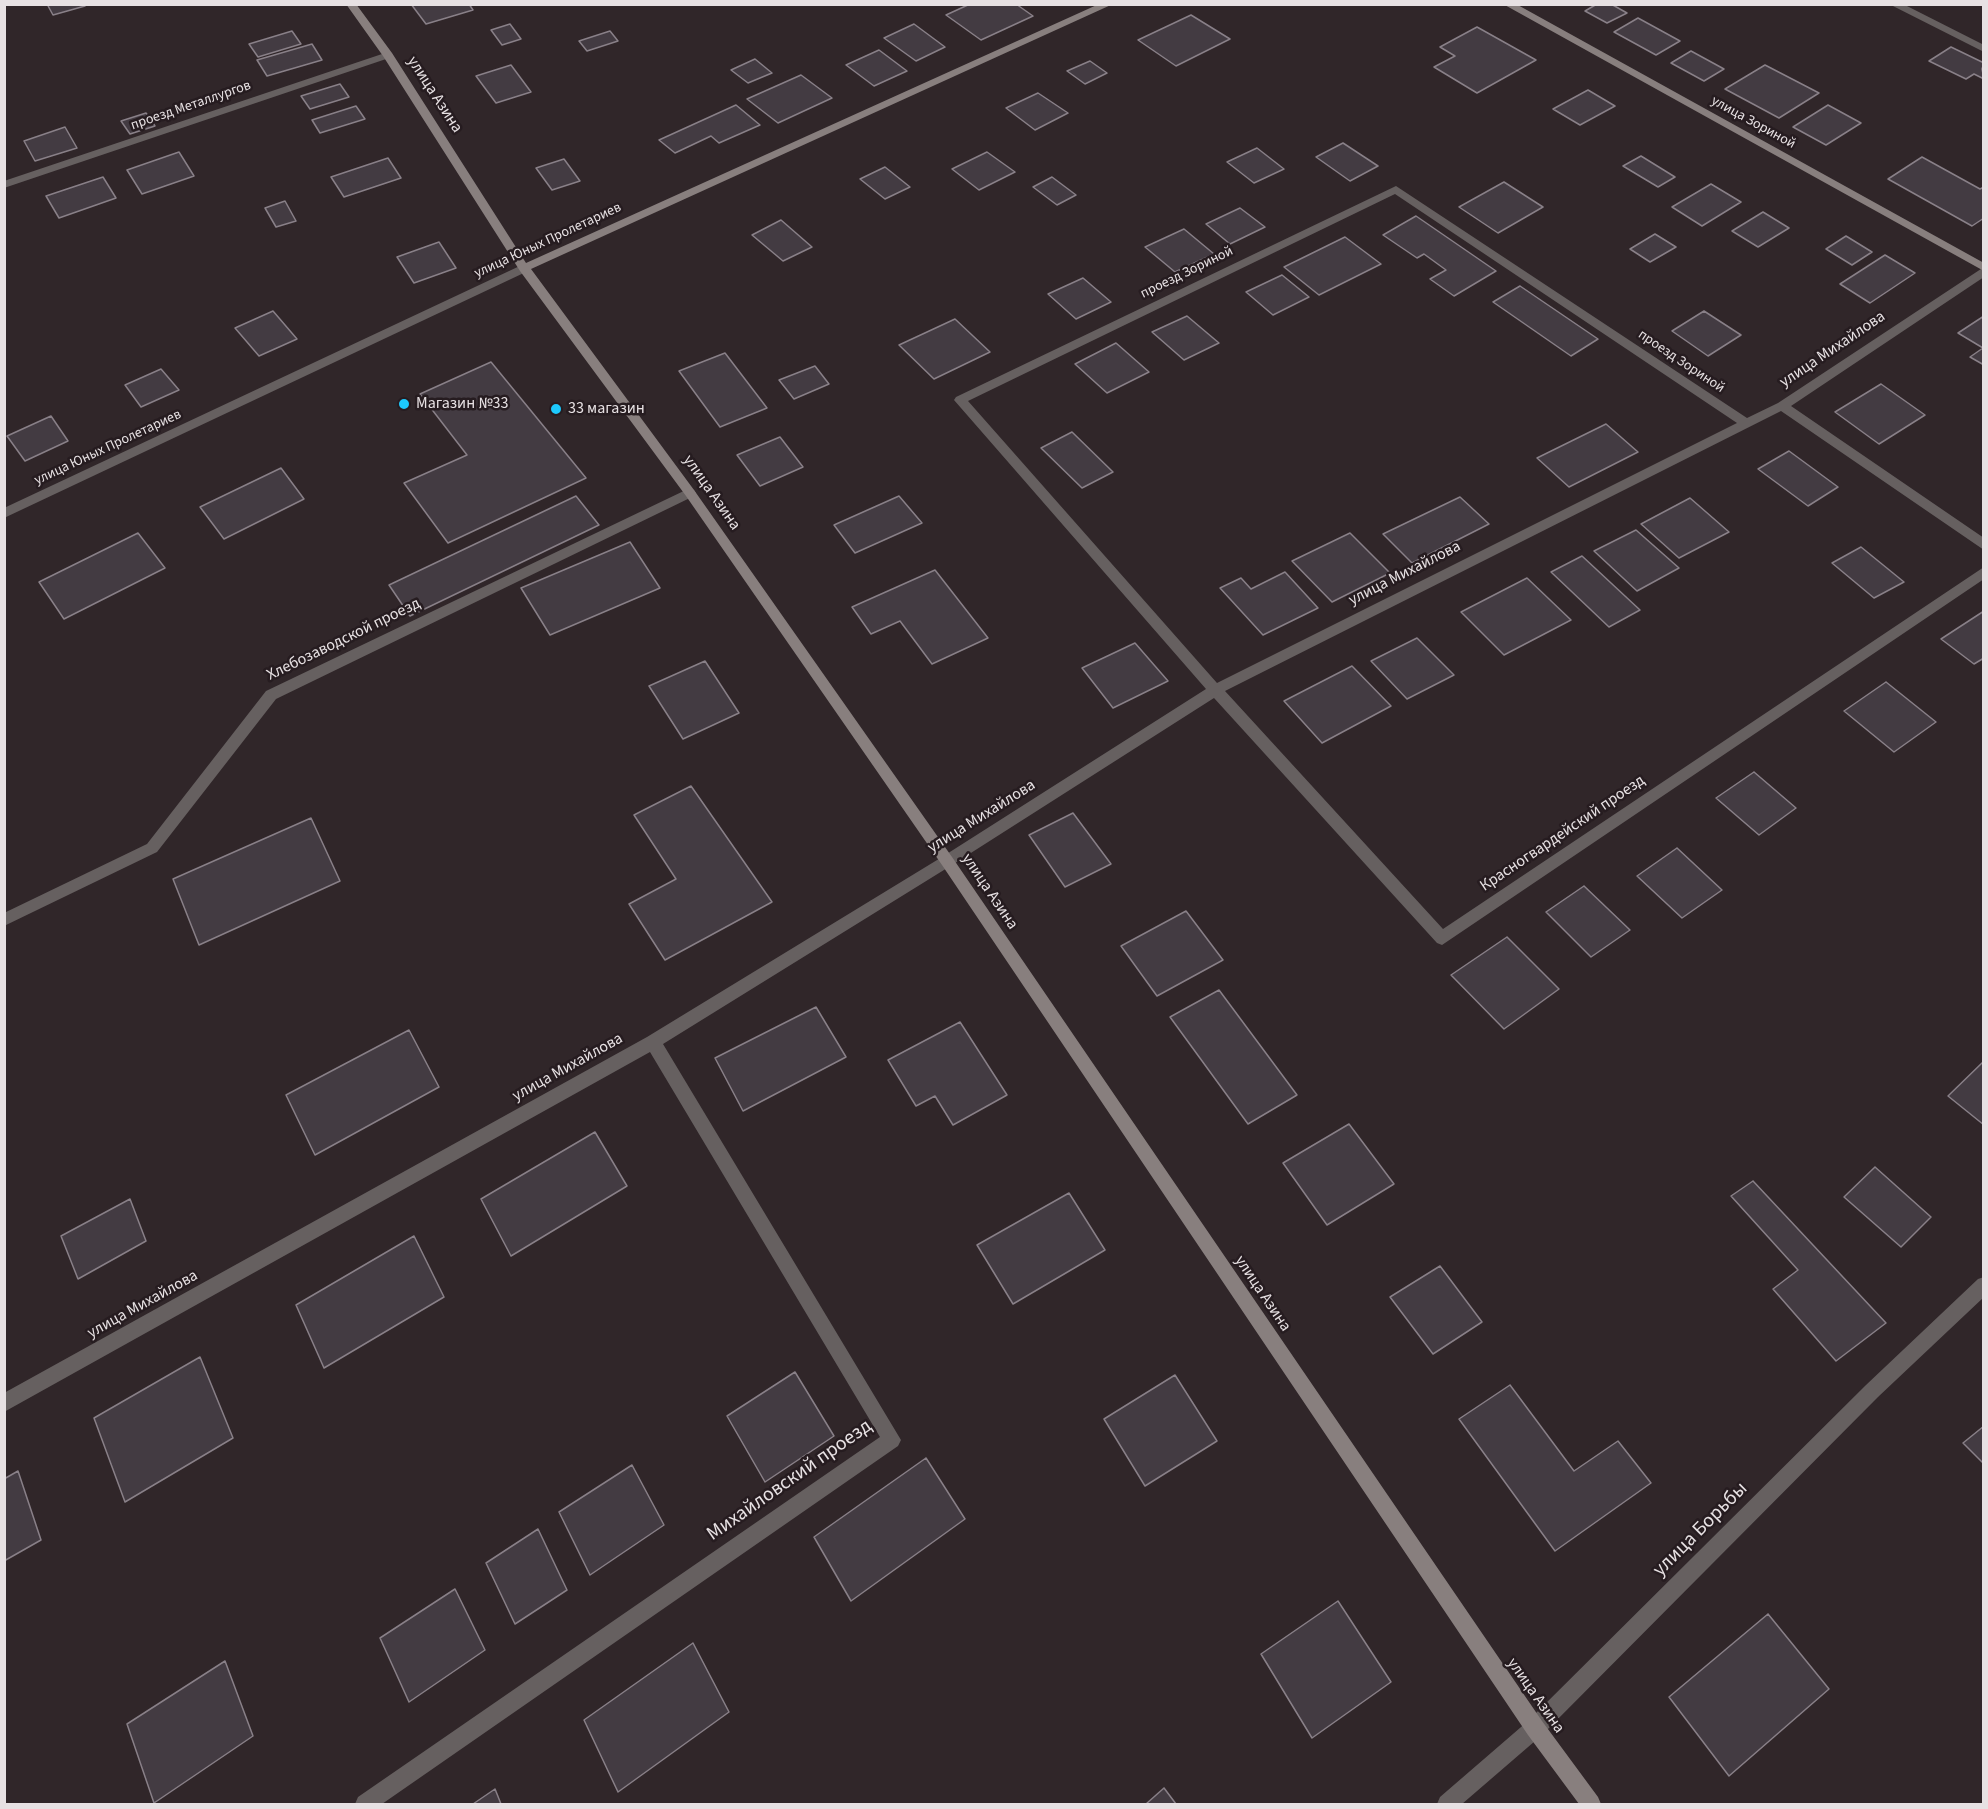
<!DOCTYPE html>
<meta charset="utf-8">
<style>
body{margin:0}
#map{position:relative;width:1988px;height:1809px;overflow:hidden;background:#302629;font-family:"Source Sans 3",sans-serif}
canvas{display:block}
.frame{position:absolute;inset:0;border:6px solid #e7e1e3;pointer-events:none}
</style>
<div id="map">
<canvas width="1988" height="1809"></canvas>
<div class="frame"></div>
</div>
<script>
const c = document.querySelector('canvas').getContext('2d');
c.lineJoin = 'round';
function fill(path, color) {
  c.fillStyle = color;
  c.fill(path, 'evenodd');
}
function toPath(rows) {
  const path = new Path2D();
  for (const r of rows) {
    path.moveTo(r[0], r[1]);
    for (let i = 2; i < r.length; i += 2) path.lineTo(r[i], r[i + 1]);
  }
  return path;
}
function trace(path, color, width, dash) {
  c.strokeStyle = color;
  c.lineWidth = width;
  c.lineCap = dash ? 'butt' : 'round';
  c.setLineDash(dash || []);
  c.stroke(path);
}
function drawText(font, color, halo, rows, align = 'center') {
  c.font = font + ' "Source Sans 3",sans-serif';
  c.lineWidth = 5;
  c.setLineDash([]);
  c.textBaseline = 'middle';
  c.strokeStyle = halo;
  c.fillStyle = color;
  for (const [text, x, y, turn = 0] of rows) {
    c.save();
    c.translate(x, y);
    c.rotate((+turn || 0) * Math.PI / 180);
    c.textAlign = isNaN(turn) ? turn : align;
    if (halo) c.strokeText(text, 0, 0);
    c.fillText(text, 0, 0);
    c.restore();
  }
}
const building = toPath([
 [47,4,84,4,85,6,53,15,47,4],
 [411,4,469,4,473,10,426,24,411,4],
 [970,4,1016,4,1033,16,981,40,946,15,970,4],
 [1597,4,1611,4,1627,13,1607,23,1585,11,1597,4],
 [1191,15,1230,39,1176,66,1138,40,1191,15],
 [1638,18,1680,41,1656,55,1614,32,1638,18],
 [510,24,521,39,502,45,491,30,510,24],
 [914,24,945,47,916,61,884,38,914,24],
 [1477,27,1536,60,1477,93,1434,67,1455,56,1440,47,1477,27],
 [292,31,301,44,258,57,249,44,292,31],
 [610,31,618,41,587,51,579,41,610,31],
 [312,44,322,60,267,76,257,60,312,44],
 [1951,47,1984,63,1982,69,1984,79,1974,74,1966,79,1929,61,1951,47],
 [879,50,907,71,874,86,846,65,879,50],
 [1691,51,1724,69,1704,81,1671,63,1691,51],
 [755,59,772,73,748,83,731,70,755,59],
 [1090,61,1107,73,1085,84,1067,71,1090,61],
 [511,65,531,92,496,103,476,76,511,65],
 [1765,65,1819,93,1779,118,1725,89,1765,65],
 [801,75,832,98,778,123,747,99,801,75],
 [340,84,349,97,310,109,301,96,340,84],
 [1588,90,1615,106,1580,125,1553,109,1588,90],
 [1038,93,1068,113,1035,130,1006,108,1038,93],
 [736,105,760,125,719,143,711,136,675,153,659,140,736,105],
 [1828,105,1861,123,1826,145,1793,127,1828,105],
 [356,106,365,119,320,133,312,120,356,106],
 [146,113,155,126,130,134,121,121,146,113],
 [65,127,77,148,35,161,24,141,65,127],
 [1343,143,1378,166,1350,181,1316,157,1343,143],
 [1257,148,1284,169,1254,183,1227,162,1257,148],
 [179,152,194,176,142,194,127,170,179,152],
 [987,152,1015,172,979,190,952,169,987,152],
 [1641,156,1675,177,1658,187,1623,166,1641,156],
 [1922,157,1980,189,1984,187,1984,218,1972,226,1888,179,1922,157],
 [388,158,401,178,344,197,331,177,388,158],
 [564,159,580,181,552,190,536,168,564,159],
 [885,167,910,187,885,199,860,179,885,167],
 [103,177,116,198,59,218,46,196,103,177],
 [1052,177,1076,195,1057,205,1033,187,1052,177],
 [1504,182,1543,207,1498,233,1459,207,1504,182],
 [1711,184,1741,202,1702,226,1672,207,1711,184],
 [285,201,296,221,276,227,265,208,285,201],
 [1240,208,1265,227,1230,244,1206,224,1240,208],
 [1763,212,1789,228,1758,247,1732,231,1763,212],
 [1416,216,1496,271,1454,296,1430,279,1446,270,1424,254,1417,258,1383,235,1416,216],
 [781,220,812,247,783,261,752,235,781,220],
 [1184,229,1214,254,1175,272,1145,247,1184,229],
 [1655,234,1676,247,1650,262,1630,249,1655,234],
 [1846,236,1872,252,1852,265,1826,249,1846,236],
 [1345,237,1381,264,1319,295,1284,267,1345,237],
 [439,242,456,268,414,283,397,257,439,242],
 [1885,255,1915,273,1870,303,1840,284,1885,255],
 [1282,275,1309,297,1273,315,1246,292,1282,275],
 [1083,278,1111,302,1076,319,1048,294,1083,278],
 [1520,286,1598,339,1571,356,1493,302,1520,286],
 [273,311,297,339,259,356,235,328,273,311],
 [1704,311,1741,335,1708,356,1672,331,1704,311],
 [1187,316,1219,343,1184,360,1152,332,1187,316],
 [1984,316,1984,365,1970,357,1983,348,1958,333,1984,316],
 [955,319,990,352,934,379,899,345,955,319],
 [1116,343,1149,372,1107,393,1075,364,1116,343],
 [725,353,767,408,720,427,679,371,725,353],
 [491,362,586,478,448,543,404,483,467,455,420,394,491,362],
 [815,366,829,384,794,399,779,380,815,366],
 [161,369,179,390,141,407,125,385,161,369],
 [1881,384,1925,415,1879,444,1835,412,1881,384],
 [51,416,68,441,25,461,7,436,51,416],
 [1606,424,1638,452,1569,487,1537,458,1606,424],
 [1072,432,1113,472,1082,488,1041,448,1072,432],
 [780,437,803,467,760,486,737,455,780,437],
 [1789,451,1838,487,1808,506,1758,469,1789,451],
 [281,468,304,499,224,539,200,507,281,468],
 [576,496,599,525,410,616,389,585,576,496],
 [899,496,922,523,855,553,834,525,899,496],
 [1460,497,1489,524,1412,563,1383,534,1460,497],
 [1690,498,1729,532,1679,558,1641,524,1690,498],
 [1636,530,1679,568,1637,591,1594,551,1636,530],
 [138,533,165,568,64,619,39,582,138,533],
 [1350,533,1390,573,1332,602,1292,561,1350,533],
 [630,542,660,588,550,635,521,588,630,542],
 [1861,547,1904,582,1874,598,1832,563,1861,547],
 [1582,556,1640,610,1609,627,1551,572,1582,556],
 [935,570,988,638,932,664,900,621,871,634,852,607,935,570],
 [1285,572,1318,608,1263,635,1220,588,1241,578,1251,589,1285,572],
 [1527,578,1571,620,1504,655,1461,612,1527,578],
 [1984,611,1984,658,1974,664,1941,639,1984,611],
 [1417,638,1454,675,1407,699,1371,661,1417,638],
 [1135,643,1168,681,1113,708,1082,668,1135,643],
 [705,661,739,713,683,739,649,686,705,661],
 [1352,666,1391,706,1322,743,1284,701,1352,666],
 [1886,682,1936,722,1894,752,1844,711,1886,682],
 [1754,772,1796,808,1759,835,1716,798,1754,772],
 [691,786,772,902,665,960,629,904,676,879,634,815,691,786],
 [1073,813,1111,864,1065,887,1029,835,1073,813],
 [311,818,340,881,199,945,173,879,311,818],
 [1677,848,1722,890,1682,918,1637,876,1677,848],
 [1584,886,1630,930,1591,957,1546,912,1584,886],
 [1186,911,1223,960,1157,996,1121,946,1186,911],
 [1507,937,1559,989,1504,1029,1451,975,1507,937],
 [1219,990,1297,1095,1248,1124,1170,1017,1219,990],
 [816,1007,846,1057,743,1111,715,1058,816,1007],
 [960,1022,1007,1095,953,1125,935,1096,916,1106,888,1060,960,1022],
 [409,1030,439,1087,315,1155,286,1095,409,1030],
 [1983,1062,1984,1063,1984,1125,1948,1096,1983,1062],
 [1349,1124,1394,1184,1327,1225,1283,1163,1349,1124],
 [595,1132,627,1186,511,1256,481,1199,595,1132],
 [1875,1167,1931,1217,1901,1247,1844,1197,1875,1167],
 [1753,1181,1886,1323,1836,1361,1773,1289,1798,1270,1731,1196,1753,1181],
 [1069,1193,1105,1250,1013,1304,977,1245,1069,1193],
 [130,1199,146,1241,78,1279,61,1236,130,1199],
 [414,1236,444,1297,324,1368,296,1305,414,1236],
 [1440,1266,1482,1322,1433,1354,1390,1297,1440,1266],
 [200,1357,233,1438,125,1502,94,1418,200,1357],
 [795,1372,834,1436,765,1482,727,1416,795,1372],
 [1175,1375,1217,1441,1145,1486,1104,1419,1175,1375],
 [1510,1385,1574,1471,1618,1441,1651,1483,1555,1551,1459,1419,1510,1385],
 [1984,1426,1984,1464,1963,1443,1984,1426],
 [926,1458,965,1519,851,1601,814,1537,926,1458],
 [632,1465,664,1525,590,1575,559,1512,632,1465],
 [18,1471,41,1540,4,1561,4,1479,18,1471],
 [538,1529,567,1590,515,1624,486,1563,538,1529],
 [455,1589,485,1650,409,1702,380,1638,455,1589],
 [1338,1601,1391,1682,1312,1738,1261,1654,1338,1601],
 [1768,1614,1829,1689,1729,1776,1669,1697,1768,1614],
 [693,1643,729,1712,618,1792,584,1720,693,1643],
 [225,1661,253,1736,154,1803,127,1724,225,1661],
 [1164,1788,1176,1804,1146,1804,1164,1788],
 [495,1789,501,1804,473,1804,495,1789]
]);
const street = toPath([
 [1889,4,1903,4,1984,45,1984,52,1889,4],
 [388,52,393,55,392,57,4,188,4,181,388,52],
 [1396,186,1747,418,1778,403,1984,267,1984,277,1791,406,1984,538,1984,550,1781,411,1225,691,1443,929,1984,567,1984,579,1442,945,1437,943,1214,698,952,865,663,1044,901,1440,898,1446,382,1804,355,1804,358,1797,880,1437,650,1052,4,1412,4,1393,647,1037,942,857,1206,689,954,400,956,397,1396,186],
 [1395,194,1737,423,1217,683,968,401,1395,194],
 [524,264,530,268,528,271,4,518,4,508,524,264],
 [690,488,694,490,696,493,694,496,276,699,157,852,4,926,4,913,147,844,266,691,690,488],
 [1984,1277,1984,1297,1878,1397,1542,1735,1462,1804,1437,1804,1440,1797,1528,1721,1866,1385,1978,1279,1984,1277]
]);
const secondary = toPath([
 [346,4,356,4,392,53,526,263,1099,4,1113,4,531,269,694,490,952,857,1542,1721,1598,1797,1601,1804,1579,1804,1528,1735,942,865,686,496,520,271,383,56,346,4],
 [1503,4,1516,4,1984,263,1984,271,1503,4]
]);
const markers = [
 [404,404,6,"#1dc9fc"],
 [556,409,6,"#1dc9fc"]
];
const farStreetnames = [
 ["проезд Металлургов",191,106,-19],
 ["улица Зориной",1753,123,29],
 ["улица Юных Пролетариев",548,241,-25],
 ["проезд Зориной",1187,273,-26],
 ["проезд Зориной",1681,362,34],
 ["улица Юных Пролетариев",108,448,-25]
];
const streetNames = [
 ["улица Азина",434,95,57],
 ["улица Михайлова",1833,350,-34],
 ["улица Азина",711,493,55],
 ["улица Михайлова",1405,574,-27],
 ["Хлебозаводской проезд",344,640,-26],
 ["улица Михайлова",982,817,-32],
 ["Красногвардейский проезд",1563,834,-34],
 ["улица Азина",989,892,56],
 ["улица Михайлова",568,1068,-29],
 ["улица Азина",1262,1294,56],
 ["улица Михайлова",143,1305,-29],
 ["улица Азина",1535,1696,55]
];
const poiNames = [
 ["Магазин №33",416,404],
 ["33 магазин",568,409]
];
const nearStreetnames = [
 ["Михайловский проезд",790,1481,-35],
 ["улица Борьбы",1701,1530,-45]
];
fill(building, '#433b42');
trace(building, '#898088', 1.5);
fill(street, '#666060');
fill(secondary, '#887f7e');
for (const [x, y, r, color] of markers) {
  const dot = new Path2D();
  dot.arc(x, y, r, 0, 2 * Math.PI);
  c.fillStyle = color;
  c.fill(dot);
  trace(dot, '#261c20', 2);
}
drawText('14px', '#e7e1e3', '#261c20', farStreetnames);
drawText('16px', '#e7e1e3', '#261c20', streetNames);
drawText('16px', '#e7e1e3', '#261c20', poiNames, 'left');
drawText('20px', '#e7e1e3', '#261c20', nearStreetnames);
</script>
